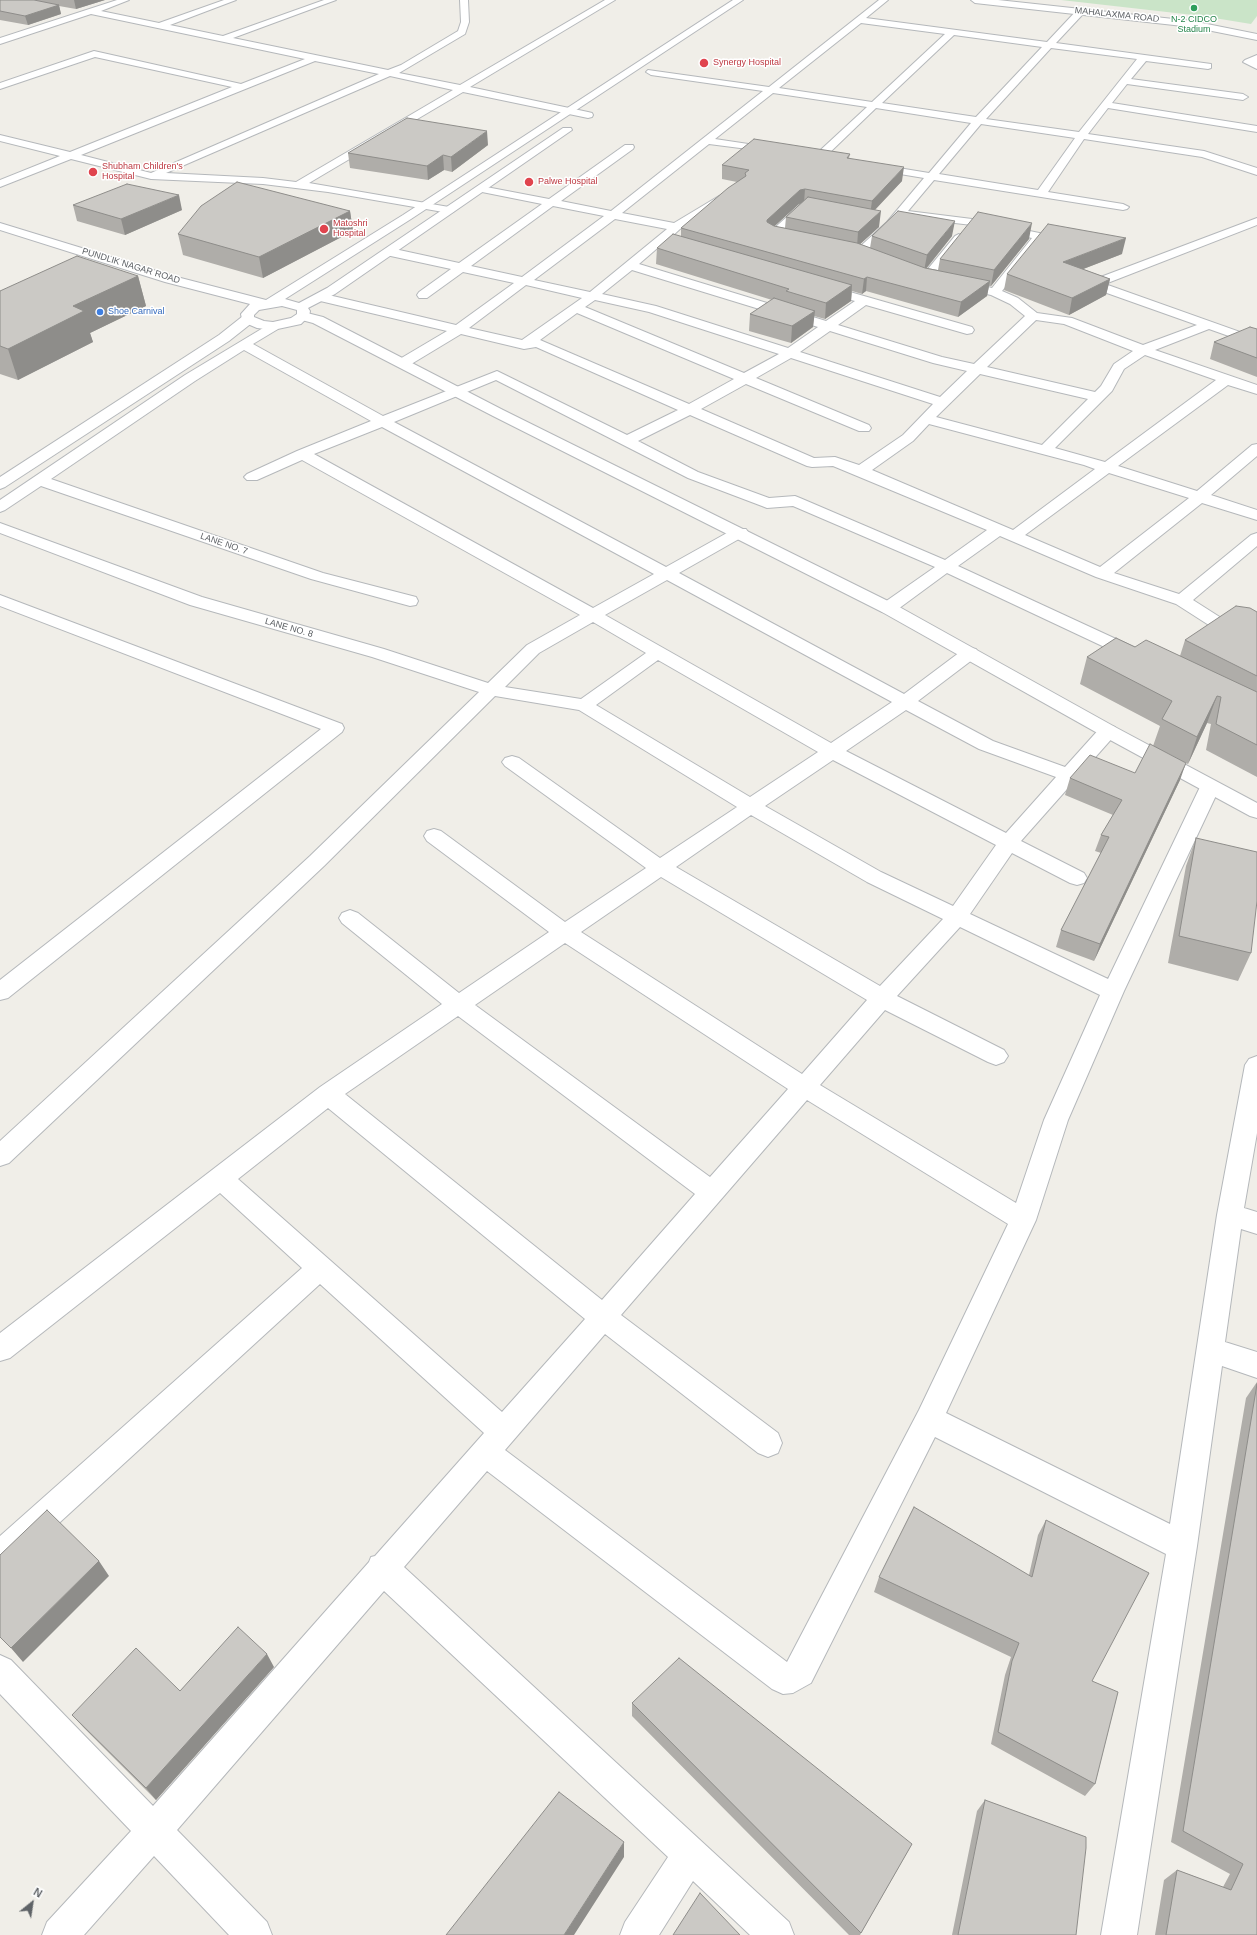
<!DOCTYPE html>
<style>
body{margin:0}
#map{position:relative;width:1257px;height:1935px;overflow:hidden;background:#f0eee8;font-family:Arial,sans-serif}
canvas{display:block}
.north{position:absolute;left:12px;top:1883px;width:40px;height:40px;-webkit-text-stroke:3px #fff;paint-order:stroke;rotate:30deg;font-size:11px;font-weight:700;line-height:16px;text-align:center;color:#5f6367}
.north::after{content:'';display:block;margin:auto;width:14px;height:18px;background:#5f6367;clip-path:polygon(50% 0,100% 100%,50% 72%,0 100%)}
</style>
<div id="map">
<canvas width="1257" height="1935"></canvas>
<div class="north">N</div>
</div>
<script>
const c = document.querySelector('canvas').getContext('2d');
c.lineJoin = 'round';
function fill(path, color) {
  c.fillStyle = color;
  c.fill(path, 'evenodd');
}
function toPath(rows) {
  const path = new Path2D();
  for (const r of rows) {
    path.moveTo(r[0], r[1]);
    for (let i = 2; i < r.length; i += 2) path.lineTo(r[i], r[i + 1]);
  }
  return path;
}
function trace(path, color, width, dash) {
  c.strokeStyle = color;
  c.lineWidth = width;
  c.lineCap = dash ? 'butt' : 'round';
  c.setLineDash(dash || []);
  c.stroke(path);
}
function drawText(font, color, halo, rows, align = 'center') {
  c.font = font + ' Arial,sans-serif';
  c.lineWidth = 3;
  c.setLineDash([]);
  c.textBaseline = 'middle';
  c.strokeStyle = halo;
  c.fillStyle = color;
  for (const [text, x, y, turn = 0] of rows) {
    c.save();
    c.translate(x, y);
    c.rotate((+turn || 0) * Math.PI / 180);
    c.textAlign = isNaN(turn) ? turn : align;
    if (halo) c.strokeText(text, 0, 0);
    c.fillText(text, 0, 0);
    c.restore();
  }
}
const green = toPath([
 [1061,0,1257,0,1257,16,1251,24,1202,16]
]);
const minor = toPath([
 [117,0,129,0,101,11,159,23,224,0,236,0,170,25,223,36,324,0,336,0,233,38,388,70,401,65,458,31,461,22,460,0,468,0,469,22,465,34,399,73,460,85,605,0,615,0,470,87,588,112,592,113,593,115,592,117,588,118,463,92,309,183,449,207,455,210,453,212,449,213,328,192,263,184,151,179,71,159,0,187,0,180,60,156,0,141,0,135,70,152,232,87,95,57,0,89,0,83,94,51,241,84,305,59,91,14,0,44,0,38,117,0],
 [315,61,379,74,151,173,81,155,315,61],
 [390,76,453,90,296,182,263,178,166,173,390,76],
 [879,0,888,0,866,18,1047,42,1078,9,1084,9,1084,13,1056,43,1211,64,1211,68,1208,69,1146,61,1131,79,1243,94,1248,97,1243,100,1127,84,1112,103,1257,126,1257,132,1108,108,1088,134,1204,151,1257,168,1257,175,1202,157,1084,139,1048,192,1123,204,1129,207,1127,209,1123,210,934,180,908,211,972,219,1044,234,1046,236,1044,238,1002,291,1018,298,1037,313,1072,318,1143,345,1197,325,1090,287,1088,284,1090,281,1257,218,1257,225,1105,284,1257,338,1257,346,1209,329,1155,350,1257,385,1257,394,1228,385,1118,466,1197,491,1252,445,1257,444,1257,456,1211,495,1257,510,1257,520,1202,503,1114,573,1179,594,1251,535,1257,533,1257,546,1193,600,1226,621,1257,626,1257,638,1245,634,1215,629,1176,604,1096,577,1000,536,958,566,1142,651,1145,655,1142,659,1136,660,1130,659,947,573,894,612,888,613,882,612,880,608,882,604,935,567,793,506,767,508,762,506,688,478,496,380,394,422,666,567,734,529,746,529,748,532,746,535,679,573,904,694,964,649,970,648,976,649,979,653,976,657,918,701,993,741,1065,767,1101,727,1108,725,1115,727,1117,731,1115,735,1021,841,1084,873,1087,878,1084,883,1077,885,1070,883,1012,853,970,914,1108,979,1200,787,1203,783,1210,781,1217,783,1220,787,1124,991,1068,1120,1036,1220,946,1413,1170,1524,1217,1215,1245,1065,1249,1059,1257,1056,1257,1133,1244,1208,1257,1212,1257,1234,1241,1229,1225,1342,1257,1352,1257,1378,1222,1366,1197,1546,1137,1935,1101,1935,1166,1554,935,1437,811,1683,793,1693,783,1694,772,1689,487,1471,404,1567,789,1922,794,1935,750,1935,693,1881,659,1935,620,1935,625,1922,668,1857,384,1591,177,1830,267,1922,272,1935,229,1935,154,1856,84,1935,42,1935,47,1922,131,1831,0,1694,0,1655,11,1660,153,1806,369,1562,371,1557,375,1556,484,1433,320,1284,11,1567,0,1571,0,1536,302,1268,220,1193,10,1358,0,1361,0,1333,320,1087,442,1004,342,923,339,918,342,913,350,910,358,913,459,993,549,932,427,841,424,836,427,831,434,829,441,831,565,922,646,868,505,766,502,762,505,758,512,756,519,758,660,858,737,807,579,710,495,696,324,866,9,1163,0,1166,0,1141,310,856,479,692,372,657,190,605,0,533,0,523,202,597,384,649,488,683,527,645,580,615,302,460,257,480,247,480,244,477,247,474,297,451,371,421,244,350,195,381,51,479,323,573,416,597,418,601,416,605,410,606,311,579,41,486,5,510,0,512,0,500,185,375,273,322,279,326,278,329,253,344,383,416,497,371,627,435,678,410,536,347,524,349,461,334,408,366,398,366,396,363,398,360,447,331,316,300,314,297,320,293,456,325,514,283,463,272,427,298,419,298,417,295,419,292,451,269,386,255,384,252,386,249,390,248,459,263,542,204,477,191,475,189,477,187,481,186,549,199,625,145,633,145,634,147,633,149,561,201,611,211,763,91,651,75,646,72,648,70,769,87,879,0],
 [861,23,945,34,872,102,779,88,861,23],
 [954,35,1042,47,976,117,882,103,954,35],
 [1051,48,1137,59,1079,132,986,119,1051,48],
 [773,93,867,107,814,156,813,158,814,160,818,161,822,160,876,108,971,123,929,173,874,164,870,165,869,167,870,169,924,178,887,222,853,253,859,257,863,256,903,217,972,225,1032,238,992,288,959,280,953,284,955,287,991,295,1010,304,1025,316,974,364,942,357,838,325,866,305,967,334,972,333,974,330,972,327,822,284,816,288,818,291,855,301,826,321,639,264,661,245,693,255,697,254,699,251,697,248,668,240,680,229,729,198,723,195,719,196,674,223,622,213,709,144,779,153,780,151,779,149,775,148,715,139,773,93],
 [981,124,1075,138,1038,190,939,174,981,124],
 [553,206,604,216,522,277,471,266,553,206],
 [615,219,667,229,590,292,534,280,615,219],
 [632,270,818,327,788,348,656,306,602,294,632,270],
 [526,285,582,298,522,340,469,328,526,285],
 [595,300,649,312,779,354,744,373,585,307,595,300],
 [577,313,734,379,689,404,540,340,577,313],
 [1036,320,1064,324,1133,351,1114,364,1101,386,1095,392,987,367,1036,320],
 [830,331,933,363,967,371,940,397,800,352,830,331],
 [1145,355,1216,380,1105,462,1055,448,1112,391,1124,369,1145,355],
 [791,358,933,404,903,435,859,465,835,457,814,458,701,409,746,384,859,431,869,431,871,428,869,425,756,378,791,358],
 [980,374,1088,399,1042,445,936,417,980,374],
 [690,415,807,466,812,467,833,466,987,530,945,560,800,498,795,496,769,498,698,472,638,441,690,415],
 [929,424,1084,465,1095,469,1013,530,872,470,913,441,929,424],
 [382,427,654,574,593,608,314,454,382,427],
 [1109,473,1189,498,1100,567,1025,535,1109,473],
 [667,580,892,702,831,743,605,615,667,580],
 [593,622,646,653,581,699,505,687,539,653,593,622],
 [658,660,818,752,750,797,596,705,658,660],
 [906,710,979,749,1056,777,1006,833,846,751,906,710],
 [833,760,996,845,953,906,881,872,765,806,833,760],
 [751,815,867,882,943,919,880,986,676,867,751,815],
 [661,877,867,1000,802,1074,581,932,661,877],
 [960,927,1100,995,1044,1120,1016,1203,820,1085,885,1010,988,1062,996,1065,1004,1062,1008,1056,1004,1050,897,996,960,927],
 [565,943,788,1089,710,1177,475,1005,565,943],
 [458,1016,695,1194,602,1300,345,1094,458,1016],
 [807,1100,1008,1224,919,1410,787,1662,505,1450,605,1334,758,1453,768,1457,778,1453,782,1443,778,1433,621,1315,807,1100],
 [328,1108,585,1319,502,1412,238,1179,328,1108],
 [1257,55,1257,69,1243,62,1245,60,1257,55],
 [804,204,813,206,815,208,813,210,806,211,777,237,769,237,767,235,769,233,800,205,804,204],
 [959,234,965,238,963,240,931,281,923,281,921,278,923,275,955,236,959,234],
 [248,315,253,316,254,319,253,322,229,341,5,487,0,489,0,477,219,335,243,316,248,315],
 [0,595,342,724,344,728,342,732,8,998,0,1000,0,980,321,729,0,606,0,595]
]);
const tertiary = toPath([
 [971,0,998,0,1192,21,1257,34,1257,40,1192,27,975,3,971,0],
 [303,312,323,317,503,410,894,604,1115,727,1257,803,1257,818,1250,816,1101,735,882,612,493,416,313,323,298,319,297,316,303,312]
]);
const secondary = toPath([
 [733,0,743,0,411,219,285,299,299,303,327,288,563,128,571,128,572,130,335,294,308,308,310,311,309,316,301,324,273,330,257,328,243,322,242,319,241,314,250,304,165,282,0,230,0,223,173,276,266,300,403,215,733,0],
 [282,306,297,310,297,314,291,318,273,322,264,321,254,317,254,315,259,310,282,306]
]);
const wall = toPath([
 [0,0,105,0,76,9,59,6,61,14,28,25,0,20],
 [488,145,452,172,444,170,428,180,350,168,348,153],
 [850,154,849,158,902,181,875,210,879,227,860,244,870,248,872,236,952,236,927,268,938,270,940,259,1029,239,991,286,989,286,987,296,958,317,866,291,862,294,852,291,851,301,825,319,814,316,813,327,791,343,749,331,750,314,772,300,656,264,657,248,681,237,681,228,737,182,722,179,722,165],
 [801,203,786,217,785,228,774,226,799,204],
 [73,205,182,210,125,235,77,221],
 [350,211,353,231,263,278,183,255,178,234],
 [1122,254,1083,269,1110,279,1106,295,1069,315,1004,290,1007,274],
 [138,276,146,306,90,333,93,342,18,380,0,374,0,291],
 [1257,329,1257,377,1210,359,1214,342],
 [1257,612,1257,777,1206,750,1211,724,1207,723,1188,764,1153,746,1160,726,1080,684,1087,657,1135,647,1180,656,1185,640],
 [1135,773,1180,780,1094,961,1056,947,1061,930,1101,853,1095,851,1101,835,1113,815,1065,795,1070,778],
 [1196,838,1251,953,1238,981,1168,963,1186,866],
 [1257,1382,1257,1935,1155,1935,1164,1880,1177,1870,1223,1887,1230,1874,1171,1842,1246,1398],
 [1046,1520,1092,1681,1095,1784,1085,1796,991,1744,1005,1675,1011,1657,874,1592,879,1577,1029,1575,1038,1535],
 [274,1667,156,1800,84,1728,72,1715,180,1691],
 [632,1703,912,1844,860,1935,849,1935,632,1716],
 [985,1800,1076,1935,952,1935,977,1811]
]);
const shadedWall = toPath([
 [74,0,105,0,76,9],
 [59,5,61,14,28,25,25,16],
 [487,131,488,145,452,172,451,157],
 [443,155,444,170,428,180,427,166],
 [904,167,902,181,870,215,872,201],
 [805,189,804,203,799,204,766,234,767,220,800,190],
 [179,195,182,210,125,235,121,219],
 [350,211,353,231,263,278,259,257],
 [881,211,879,227,857,247,858,232],
 [955,221,952,236,924,271,927,255],
 [1032,223,1029,239,991,286,994,270],
 [1126,238,1122,254,1060,278,1063,262],
 [138,276,146,306,90,333,93,342,18,380,8,349,73,306],
 [867,277,866,291,862,294,864,279],
 [1110,279,1106,295,1069,315,1072,298],
 [990,281,987,296,958,317,961,302],
 [852,285,851,301,825,319,826,303],
 [815,311,813,327,791,343,792,326],
 [1217,696,1207,723,1188,764,1197,737],
 [1186,763,1180,780,1094,961,1100,944],
 [99,1561,109,1576,23,1662,11,1648],
 [267,1654,274,1667,156,1800,146,1788],
 [624,1842,624,1857,574,1935,564,1935]
]);
const building = toPath([
 [0,0,34,0,59,5,25,16,0,11,0,0],
 [407,118,487,131,451,157,443,155,427,166,348,153,407,118],
 [754,139,850,154,847,158,904,167,872,201,805,189,800,190,767,220,767,222,774,226,857,243,925,268,990,281,961,302,867,277,864,279,681,228,728,188,746,176,745,173,749,170,722,165,754,139],
 [237,182,350,211,259,257,178,234,201,206,237,182],
 [127,184,179,195,121,219,73,205,127,184],
 [808,197,881,211,858,232,786,217,808,197],
 [898,211,955,221,927,255,872,236,898,211],
 [978,212,1032,223,994,270,940,259,978,212],
 [1048,224,1126,238,1063,262,1110,279,1072,298,1007,274,1048,224],
 [673,234,852,285,826,303,786,291,789,289,657,248,673,234],
 [77,256,138,276,73,306,84,311,8,349,0,346,0,291,77,256],
 [774,298,815,311,792,326,750,314,774,298],
 [1250,327,1257,329,1257,358,1214,342,1250,327],
 [1236,606,1250,608,1257,612,1257,676,1185,640,1236,606],
 [1116,638,1135,647,1146,640,1257,692,1257,745,1216,724,1221,697,1217,696,1197,737,1162,719,1172,701,1087,657,1116,638],
 [1150,744,1186,763,1100,944,1061,930,1109,837,1101,835,1122,800,1070,778,1090,755,1135,773,1150,744],
 [1196,838,1257,852,1257,901,1251,953,1179,936,1196,838],
 [1257,1384,1257,1935,1166,1935,1177,1870,1231,1890,1243,1864,1183,1831,1257,1384],
 [914,1507,1032,1577,1046,1520,1149,1573,1092,1681,1118,1692,1095,1784,998,1732,1012,1661,1019,1643,879,1577,914,1507],
 [47,1510,99,1561,11,1648,0,1637,0,1555,47,1510],
 [238,1627,267,1654,146,1788,72,1715,136,1648,180,1691,238,1627],
 [679,1658,912,1844,861,1933,632,1703,679,1658],
 [559,1792,624,1842,564,1935,446,1935,559,1792],
 [985,1800,1086,1837,1086,1848,1076,1935,958,1935,985,1800],
 [700,1893,740,1935,673,1935,700,1893]
]);
const markers = [
 [1194,8,4,"#2e9e5b"],
 [704,63,5,"#e0444e"],
 [93,172,5,"#e0444e"],
 [529,182,5,"#e0444e"],
 [324,229,5,"#e0444e"],
 [100,312,4,"#3f7fe0"]
];
const farStreetnames = [
 ["MAHALAXMA ROAD",1117,15,6],
 ["PUNDLIK NAGAR ROAD",131,266,17],
 ["LANE NO. 7",224,544,19],
 ["LANE NO. 8",289,628,16]
];
const farLeisurenames = [
 ["N-2 CIDCO",1194,20],
 ["Stadium",1194,30]
];
const farHealthnames = [
 ["Synergy Hospital",713,63],
 ["Shubham Children's",102,167],
 ["Hospital",102,177],
 ["Palwe Hospital",538,182],
 ["Matoshri",333,224],
 ["Hospital",333,234]
];
const farShopnames = [
 ["Shoe Carnival",108,312]
];
fill(green, '#cae4c8');
trace(minor, '#b5b8bb', 2);
trace(tertiary, '#b5b8bb', 2);
trace(secondary, '#b4b7bb', 2);
fill(minor, '#fff');
fill(tertiary, '#fff');
fill(secondary, '#fff');
fill(wall, '#afada9');
fill(shadedWall, '#8e8d8a');
fill(building, '#cbc9c5');
trace(building, '#8e8d8a', 1);
for (const [x, y, r, color] of markers) {
  const dot = new Path2D();
  dot.arc(x, y, r, 0, 2 * Math.PI);
  c.fillStyle = color;
  c.fill(dot);
  trace(dot, '#fff', 1.5);
}
drawText('9px', '#5f6367', '#fff', farStreetnames);
drawText('9px', '#27864d', '#fff', farLeisurenames);
drawText('9px', '#be3a42', '#fff', farHealthnames, 'left');
drawText('9px', '#366cbe', '#fff', farShopnames, 'left');
</script>
